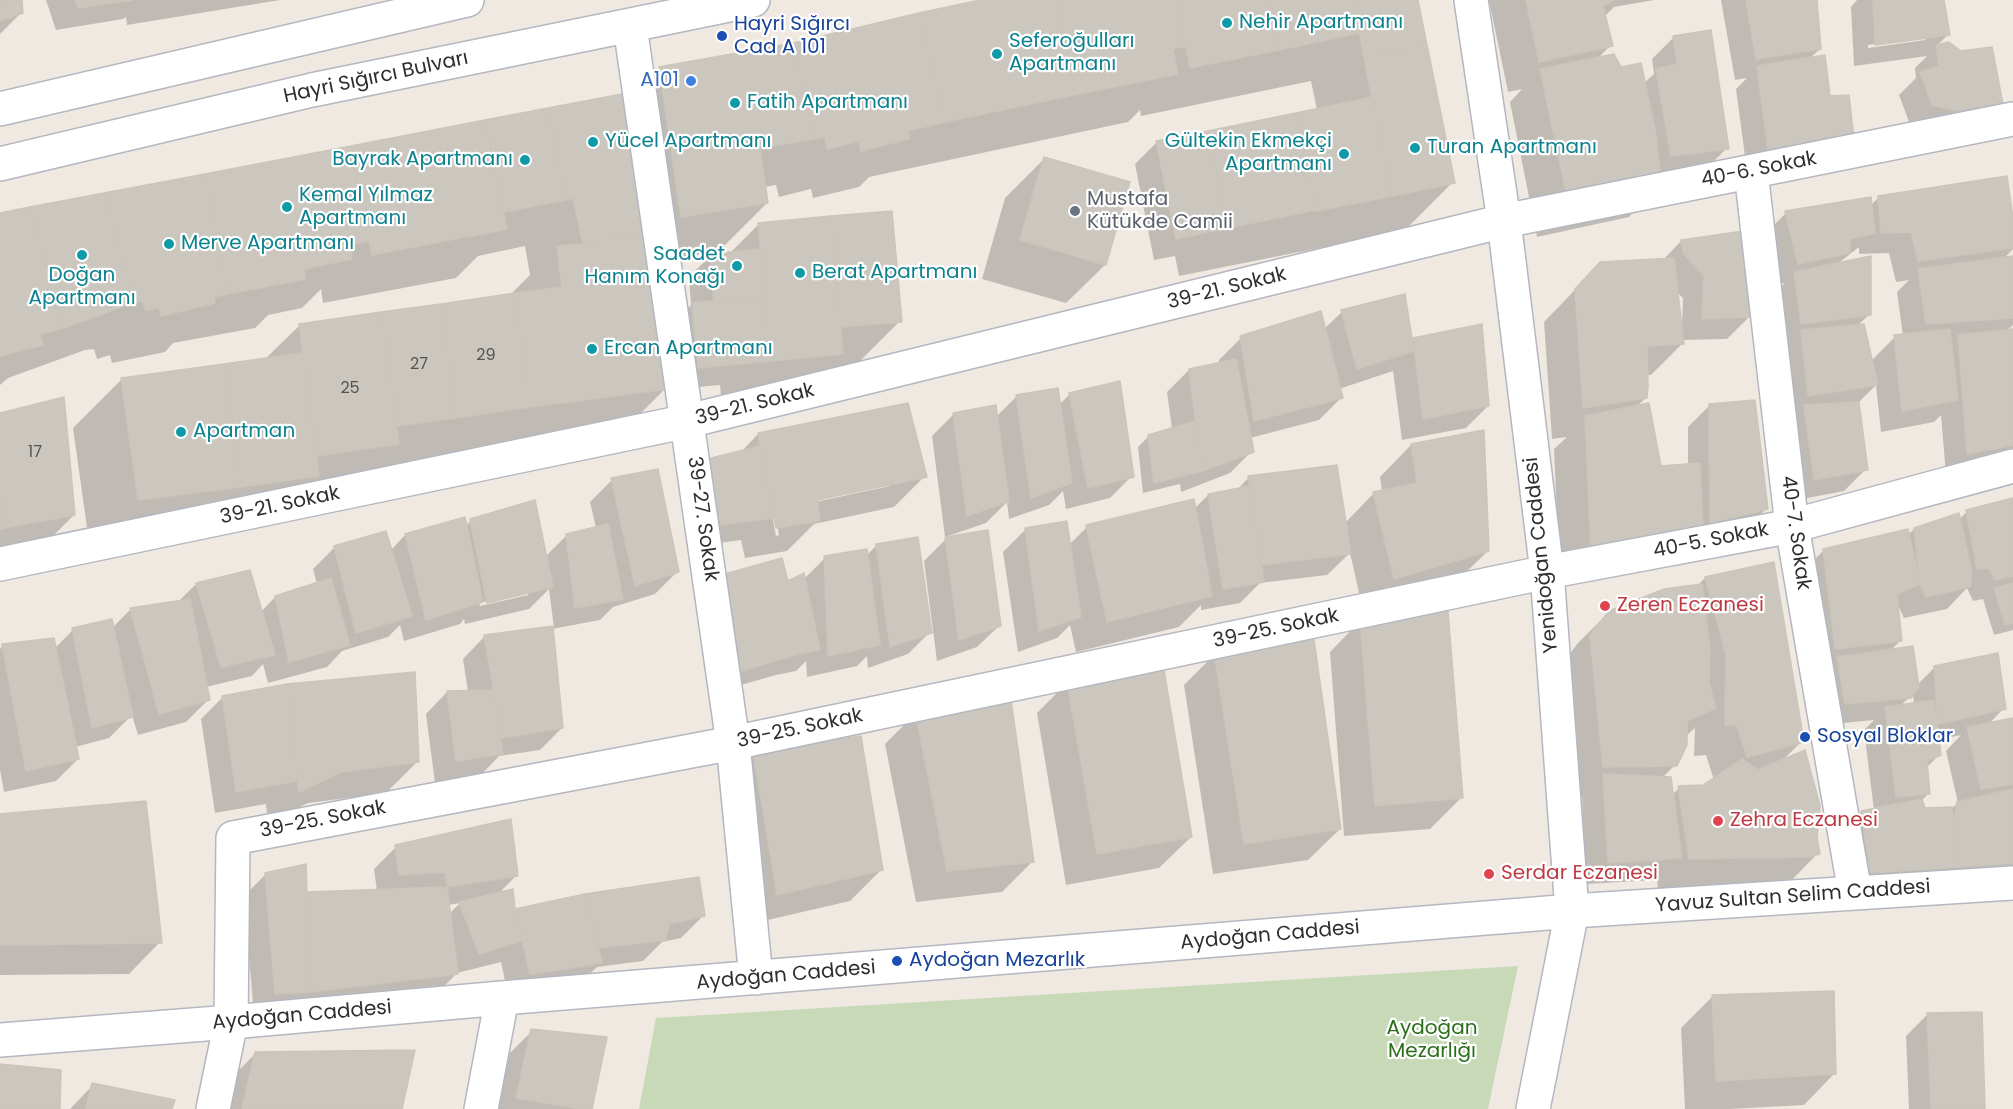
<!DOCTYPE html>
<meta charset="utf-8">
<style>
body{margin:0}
canvas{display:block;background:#efe9e1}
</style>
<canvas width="2013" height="1109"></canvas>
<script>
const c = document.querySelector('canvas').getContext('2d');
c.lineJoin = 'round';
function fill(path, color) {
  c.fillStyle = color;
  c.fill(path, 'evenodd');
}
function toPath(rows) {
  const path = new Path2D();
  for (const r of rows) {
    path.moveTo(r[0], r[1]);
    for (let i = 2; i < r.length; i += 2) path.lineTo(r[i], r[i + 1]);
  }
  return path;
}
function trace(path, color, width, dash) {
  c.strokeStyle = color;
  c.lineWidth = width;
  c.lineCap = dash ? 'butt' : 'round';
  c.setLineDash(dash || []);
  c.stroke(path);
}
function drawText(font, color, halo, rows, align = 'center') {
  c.font = font + ' Poppins,sans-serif';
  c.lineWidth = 4.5;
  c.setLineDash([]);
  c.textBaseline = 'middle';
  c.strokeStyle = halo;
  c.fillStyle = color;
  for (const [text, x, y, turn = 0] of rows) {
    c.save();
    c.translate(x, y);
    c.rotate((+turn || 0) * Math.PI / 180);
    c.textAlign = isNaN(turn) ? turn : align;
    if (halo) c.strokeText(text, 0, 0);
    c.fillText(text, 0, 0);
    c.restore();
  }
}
const cemetery = toPath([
 [1518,966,1488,1109,639,1109,656,1018]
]);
const shadow = toPath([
 [0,0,20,0,21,13,0,34],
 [46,0,280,0,127,25,126,17,123,19,56,30],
 [988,0,1417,0,1453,182,1404,231,1179,276,1175,256,1154,260,1135,164,1157,142,1317,110,1311,81,1141,116,1140,110,1128,122,869,177,859,187,813,198,811,189,779,197,776,185,764,187,767,203,715,255,730,253,759,224,891,213,900,321,851,370,722,409,720,385,676,389,671,326,691,305,689,277,714,252,651,262,666,388,617,437,90,549,73,428,122,379,265,359,300,325,509,296,530,275,525,246,478,256,456,278,323,303,321,289,302,308,268,315,255,328,173,343,165,352,112,363,110,355,97,359,94,349,85,350,8,378,0,385,0,215,621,96,623,104,659,68,793,45],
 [1489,0,1654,0,1614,7,1604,17,1611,45,1597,59,1620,68,1644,83,1654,74,1652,59,1674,37,1727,148,1705,170,1660,185,1629,217,1537,237,1510,102,1522,89,1508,92],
 [1721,0,1815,0,1820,49,1809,59,1829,98,1748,179,1736,89,1747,78,1735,80],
 [1857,0,1943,0,1948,35,1936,46,2001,103,1979,125,1911,127,1899,95,1916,78,1915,68,1927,56,1854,66,1851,7],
 [1925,37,1925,40,1868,48,1868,45],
 [1044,159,1105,265,1066,303,982,279,1005,198],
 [1879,197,2013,229,2013,249,2003,259,2013,257,2013,325,2007,331,2013,331,2013,462,1946,475,1941,415,1934,422,1881,432,1876,385,1858,403,1866,469,1844,491,1792,501,1780,353,1790,343,1780,345,1773,296,1785,283,1776,285,1764,235,1786,213,1870,206],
 [1859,247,1859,254,1889,253,1896,282,1909,280,1897,292,1903,336,1895,337,1871,361,1857,326,1870,314,1836,265],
 [1681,241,1749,317,1727,339,1682,340,1682,344,1651,375,1646,375,1646,398,1636,407,1659,467,1688,466,1688,427,1710,405,1766,509,1744,531,1560,585,1554,449,1567,437,1552,439,1544,322,1601,263,1663,260],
 [1676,291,1683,298,1682,324,1680,324],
 [1342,312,1411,340,1480,325,1488,406,1466,428,1402,440,1393,371,1339,389,1341,398,1319,420,1250,438,1252,451,1230,473,1181,492,1180,484,1143,493,1138,447,1149,436,1172,429,1167,392,1189,370,1219,364,1219,360,1241,338,1324,329],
 [1070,394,1132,476,1110,498,1066,509,1063,491,1049,505,1009,519,1007,502,986,523,945,537,932,436,954,414,996,417,1017,396,1059,405],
 [0,414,74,515,25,564,0,568],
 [758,434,925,476,894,507,814,524,787,551,745,558,741,540,690,547,741,452],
 [761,456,764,456,779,535,776,536],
 [890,483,890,486,810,503,810,500],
 [1411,445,1488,551,1456,582,1363,610,1350,553,1327,575,1260,583,1240,603,1201,610,1201,605,1179,627,1076,652,1070,625,1057,638,1018,652,1003,552,1025,530,1069,545,1087,527,1194,509,1208,495,1237,490,1249,477,1345,523,1374,493,1382,491,1380,477],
 [612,480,677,572,655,594,613,607,600,620,552,629,562,728,540,750,499,756,480,776,435,783,426,714,447,692,468,692,463,659,484,637,554,628,549,589,529,609,465,624,464,619,460,624,404,641,400,625,388,637,342,651,327,667,268,683,263,664,252,676,206,687,208,700,186,722,138,735,132,715,109,738,75,747,78,759,56,781,4,792,0,770,0,649,3,645,55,648,73,630,112,628,131,609,178,602,196,584,261,612,275,597,317,584,313,569,335,547,391,550,405,535,466,526,471,520,545,557,567,535,596,528,590,502],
 [528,592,528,595,480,606,479,603],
 [2013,500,2013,630,1994,635,1983,599,1973,601,1967,588,1947,609,1904,618,1897,603,1901,640,1890,651,1917,685,1935,667,2004,708,1988,725,2013,720,2013,876,1848,894,1840,834,1862,812,1874,810,1864,730,1874,720,1823,725,1801,573,1823,551,1908,535,1914,529,1959,519,1967,512],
 [1913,692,1914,705,1900,706,1910,697],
 [1961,735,1946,751,1958,803,1952,808,1924,810,1921,801,1928,794,1926,768,1940,754,1938,740],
 [946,539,1000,625,977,647,937,661,924,561],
 [876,546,930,632,908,654,868,668,867,656,857,666,807,677,806,661,796,671,776,675,720,691,726,575,787,583,804,579,825,558,866,556],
 [1705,578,1802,741,1782,761,1816,838,1818,853,1787,885,1658,890,1657,880,1586,884,1582,797,1572,797,1560,668,1577,644,1609,612,1697,586],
 [1695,728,1694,756,1706,755,1714,780,1703,787,1679,788,1672,795,1662,778,1675,765,1686,736],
 [1361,620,1461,798,1430,829,1344,836,1330,652],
 [1215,654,1340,829,1308,860,1213,874,1184,685],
 [1068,682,1191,837,1159,868,1066,885,1037,713],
 [223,697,417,762,386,793,308,803,268,822,266,804,215,813,201,719],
 [916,713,1033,861,1002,892,916,902,885,744],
 [753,752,882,869,850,901,746,925,722,784],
 [0,815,160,942,129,974,0,975],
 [396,847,516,876,498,894,513,911,586,895,703,916,681,938,662,942,643,961,597,967,579,984,508,995,501,962,457,973,426,1005,254,1015,244,896,266,874,305,895,308,893,377,891,374,869],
 [460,903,449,914,448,905],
 [1712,997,1835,1073,1804,1105,1730,1109,1685,1109,1681,1028],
 [1928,1014,1983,1109,1909,1109,1906,1036],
 [532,1031,591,1109,497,1109,510,1053],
 [255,1054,401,1109,213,1109,216,1093],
 [93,1085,170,1109,70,1109]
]);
const building = toPath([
 [0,0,22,0,23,13,0,21,0,0],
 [75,0,133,0,78,8,75,0],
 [980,0,1056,0,1074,95,945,122,919,13,980,0],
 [1056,0,1176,0,1186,46,1173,49,1178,74,1074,95,1056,0],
 [1176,0,1268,0,1279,50,1190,68,1176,0],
 [1268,0,1353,0,1360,33,1279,50,1268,0],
 [1353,0,1418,0,1427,45,1364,58,1353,0],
 [1526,0,1614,0,1603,6,1613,46,1539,62,1526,0],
 [1746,0,1817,0,1821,49,1756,59,1746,0],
 [1873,0,1944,0,1950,35,1875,45,1873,0],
 [919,13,945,122,908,131,909,139,861,151,859,141,827,149,825,137,815,139,793,43,919,13],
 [1711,30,1729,149,1671,156,1656,69,1677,64,1673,36,1711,30],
 [1949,42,1961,51,1992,47,2003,104,1958,111,1932,105,1920,72,1939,66,1936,45,1949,42],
 [793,43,815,139,760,148,768,203,681,217,659,67,793,43],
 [1427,45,1455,183,1392,196,1364,58,1427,45],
 [1614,54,1621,67,1641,63,1655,129,1662,186,1569,206,1540,69,1614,54],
 [1825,55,1830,96,1849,95,1854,138,1769,158,1757,66,1825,55],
 [622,94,650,231,583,244,573,198,565,200,548,108,622,94],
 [1372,97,1392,196,1316,211,1296,113,1372,97],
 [548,108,565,200,503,212,485,120,548,108],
 [1296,113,1316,210,1228,228,1208,131,1296,113],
 [485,120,507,229,372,255,351,146,485,120],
 [1208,131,1228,228,1176,239,1156,141,1208,131],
 [351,146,369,241,350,245,352,259,304,269,305,279,228,294,205,174,351,146],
 [1044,157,1130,182,1106,265,1020,240,1044,157],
 [205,174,228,294,214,297,215,303,161,316,159,307,146,311,143,301,135,302,104,193,205,174],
 [2007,176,2013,218,2013,248,1918,261,1911,232,1881,233,1878,196,2007,176],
 [104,193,135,302,61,329,30,207,104,193],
 [1871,197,1875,233,1850,239,1850,253,1798,264,1785,211,1871,197],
 [30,207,61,329,40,334,43,345,0,356,0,213,30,207],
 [892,211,902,322,841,327,831,216,892,211],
 [831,216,843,354,770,361,758,223,831,216],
 [650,231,668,389,530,407,515,293,562,287,557,246,583,244,650,231],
 [1744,231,1750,317,1702,319,1704,276,1683,253,1681,240,1744,231],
 [761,249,765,296,714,301,710,254,761,249],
 [1871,256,1871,315,1801,324,1794,272,1871,256],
 [2013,256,2013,318,1926,324,1918,269,2013,256],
 [1674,258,1684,344,1647,346,1648,385,1647,398,1583,408,1575,289,1600,262,1674,258],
 [515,293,530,407,456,418,441,304,515,293],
 [1405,294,1414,351,1357,369,1341,310,1405,294],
 [765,296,770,361,698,368,692,303,765,296],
 [441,304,456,418,397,426,381,312,441,304],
 [1321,311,1343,398,1254,421,1240,336,1321,311],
 [381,312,399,444,317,456,299,324,381,312],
 [1482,324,1489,406,1423,419,1413,338,1482,324],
 [1864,324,1878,385,1808,396,1801,330,1864,324],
 [1950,329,1958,400,1902,411,1894,335,1950,329],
 [2013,329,2013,445,1967,454,1958,335,2013,329],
 [302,353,319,476,241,487,224,364,302,353],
 [1236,359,1254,452,1202,471,1189,369,1236,359],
 [224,364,241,487,138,500,121,378,224,364],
 [1120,381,1134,477,1088,488,1069,393,1120,381],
 [1058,388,1072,483,1031,498,1016,395,1058,388],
 [64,397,75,515,5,528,0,493,0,413,64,397],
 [1755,400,1768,509,1710,523,1709,404,1755,400],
 [1859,402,1868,470,1814,480,1804,405,1859,402],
 [908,403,927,477,817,500,820,521,776,528,758,433,908,403],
 [1649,403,1661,466,1700,463,1703,533,1591,554,1585,416,1649,403],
 [996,405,1009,501,967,516,953,413,996,405],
 [1196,421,1202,471,1154,483,1148,435,1196,421],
 [1484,430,1489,551,1394,579,1373,492,1417,483,1411,444,1484,430],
 [760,446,773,518,712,526,703,460,760,446],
 [1337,465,1351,554,1261,565,1248,476,1337,465],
 [658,469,679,572,635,586,611,478,658,469],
 [1250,486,1264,582,1223,589,1208,494,1250,486],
 [0,493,5,528,0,529,0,493],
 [2013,498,2013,576,1995,580,1989,568,1977,569,1966,510,2013,498],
 [1194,499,1212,596,1107,622,1086,525,1194,499],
 [535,500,553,587,487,603,470,519,535,500],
 [1959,513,1972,573,1970,587,1926,597,1920,584,1914,528,1959,513],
 [465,517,483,602,426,620,405,534,465,517],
 [1067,521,1081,617,1039,631,1025,528,1067,521],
 [608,524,623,599,575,608,566,534,608,524],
 [1908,529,1920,584,1897,594,1902,641,1835,649,1823,549,1908,529],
 [988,530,1001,626,959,640,945,537,988,530],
 [386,531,412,616,356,633,334,546,386,531],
 [918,537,932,633,890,647,876,544,918,537],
 [867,549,880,645,828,656,824,556,867,549],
 [782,558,788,581,804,573,820,650,799,654,741,671,725,574,782,558],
 [1774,562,1804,742,1747,757,1737,725,1725,725,1726,654,1705,577,1774,562],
 [250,570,275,655,221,667,196,583,250,570],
 [331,578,350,645,289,662,275,596,331,578],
 [2013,583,2013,623,2005,625,1994,588,2013,583],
 [1702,584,1710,650,1709,683,1716,708,1687,721,1687,745,1677,766,1603,767,1590,635,1609,611,1664,589,1702,584],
 [190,599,210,700,159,714,130,608,190,599],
 [1448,611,1463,798,1375,806,1360,619,1448,611],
 [112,619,133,717,92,728,72,628,112,619],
 [553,626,563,728,502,738,484,635,553,626],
 [1313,633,1341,829,1244,844,1214,652,1313,633],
 [54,638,79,759,26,771,2,644,54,638],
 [1913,646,1919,687,1911,698,1845,704,1837,657,1913,646],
 [1998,653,2006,709,1938,724,1934,666,1998,653],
 [1163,664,1192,837,1097,854,1067,681,1163,664],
 [415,672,419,762,341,772,299,792,287,684,415,672],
 [287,684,298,781,236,792,222,696,287,684],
 [493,690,503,754,456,761,447,691,493,690],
 [1010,693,1034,862,947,871,915,711,1010,693],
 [1934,700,1941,755,1927,761,1930,794,1896,797,1885,707,1934,700],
 [2013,718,2013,784,1981,789,1967,727,2013,718],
 [861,736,883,870,777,895,753,751,861,736],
 [1805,750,1820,806,1817,838,1820,854,1807,857,1689,859,1678,786,1703,785,1742,759,1758,770,1805,750],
 [1603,774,1671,777,1682,858,1608,863,1603,774],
 [2013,789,2013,863,1960,867,1955,817,1957,802,2013,789],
 [1922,799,1925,808,1952,807,1960,867,1870,873,1861,811,1922,799],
 [146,801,162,943,0,945,0,814,146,801],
 [511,819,518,876,447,887,445,872,399,875,395,845,511,819],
 [306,864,310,992,275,994,265,873,306,864],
 [699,877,705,916,669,924,666,940,598,948,585,894,699,877],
 [447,887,458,974,310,992,307,892,447,887],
 [513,889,515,909,522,941,479,954,459,902,513,889],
 [585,894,602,963,530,974,515,909,585,894],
 [1834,991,1836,1074,1716,1081,1712,995,1834,991],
 [1982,1012,1985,1109,1931,1109,1927,1013,1982,1012],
 [531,1029,607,1037,592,1109,580,1109,516,1098,531,1029],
 [415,1050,402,1109,242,1109,255,1052,415,1050],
 [0,1064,61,1070,60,1109,0,1109,0,1064],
 [92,1083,175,1100,172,1109,86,1109,92,1083]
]);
const street = toPath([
 [1471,0,1504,221,1547,572,1572,911,1533,1109],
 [630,26,733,743,756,978],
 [1751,172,1792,526,1855,893],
 [0,564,688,421,1504,221,2013,119],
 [0,1040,231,1022,502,998,1572,911,2013,883],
 [213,1109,231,1022,233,838,733,743,1547,572,1792,526,2013,466],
 [481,1109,502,998]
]);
const secondary = toPath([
 [0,109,467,0],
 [0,164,312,90,753,0]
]);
const markers = [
 [1227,23,6,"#0f9aa8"],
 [722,36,6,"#1a4fb4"],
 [997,54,6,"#0f9aa8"],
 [691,81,6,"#3f7fe0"],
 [735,103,6,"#0f9aa8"],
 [593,142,6,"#0f9aa8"],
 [1415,148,6,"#0f9aa8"],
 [1344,154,6,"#0f9aa8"],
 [525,160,6,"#0f9aa8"],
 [287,207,6,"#0f9aa8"],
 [1075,211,6,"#6b7280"],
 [169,244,6,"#0f9aa8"],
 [82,255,6,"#0f9aa8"],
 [737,266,6,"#0f9aa8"],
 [800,273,6,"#0f9aa8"],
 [592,349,6,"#0f9aa8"],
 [181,432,6,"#0f9aa8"],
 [1605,606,6,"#e0444e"],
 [1805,737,6,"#1a4fb4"],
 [1718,821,6,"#e0444e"],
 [1489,874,6,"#e0444e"],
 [897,961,6,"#1a4fb4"]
];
const numberNames = [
 ["29",486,356],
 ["27",419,365],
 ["25",350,389],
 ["17",35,453]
];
const cultureNames = [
 ["Nehir Apartmanı",1239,23],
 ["Seferoğulları",1009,42],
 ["Apartmanı",1009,65],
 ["Fatih Apartmanı",747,103],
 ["Yücel Apartmanı",605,142],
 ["Gültekin Ekmekçi",1332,142,"right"],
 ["Apartmanı",1332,165,"right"],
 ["Turan Apartmanı",1427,148],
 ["Bayrak Apartmanı",513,160,"right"],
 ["Kemal Yılmaz",299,196],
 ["Apartmanı",299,219],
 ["Merve Apartmanı",181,244],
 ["Saadet",725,255,"right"],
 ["Hanım Konağı",725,278,"right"],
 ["Berat Apartmanı",812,273],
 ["Doğan",82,276,"center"],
 ["Apartmanı",82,299,"center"],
 ["Ercan Apartmanı",604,349],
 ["Apartman",193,432]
];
const transitNames = [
 ["Hayri Sığırcı",734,25],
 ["Cad A 101",734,48],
 ["Sosyal Bloklar",1817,737],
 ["Aydoğan Mezarlık",909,961]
];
const streetNames = [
 ["Hayri Sığırcı Bulvarı",376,78,-12],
 ["40-6. Sokak",1759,170,-11],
 ["39-21. Sokak",1227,289,-14],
 ["39-21. Sokak",755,405,-14],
 ["39-21. Sokak",280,506,-12],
 ["39-27. Sokak",702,519,82],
 ["40-7. Sokak",1795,533,82],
 ["40-5. Sokak",1711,541,-11],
 ["Yenidoğan Caddesi",1542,555,-96],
 ["39-25. Sokak",1276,629,-12],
 ["39-25. Sokak",800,729,-12],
 ["39-25. Sokak",323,820,-11],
 ["Yavuz Sultan Selim Caddesi",1793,897,-4],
 ["Aydoğan Caddesi",1270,936,-5],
 ["Aydoğan Caddesi",786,976,-5],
 ["Aydoğan Caddesi",302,1016,-5]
];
const shopNames = [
 ["A101",679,81]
];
const worshipNames = [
 ["Mustafa",1087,200],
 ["Kütükde Camii",1087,223]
];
const healthNames = [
 ["Zeren Eczanesi",1617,606],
 ["Zehra Eczanesi",1730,821],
 ["Serdar Eczanesi",1501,874]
];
const parkNames = [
 ["Aydoğan",1432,1029],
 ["Mezarlığı",1432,1052]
];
fill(cemetery, '#c8d9b8');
fill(shadow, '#0003');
fill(building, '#cbc7bf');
trace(building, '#cbc5ba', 1.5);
trace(street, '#b4b7c1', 36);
trace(secondary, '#b4b7c1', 36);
trace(street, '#fff', 33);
trace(secondary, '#fff', 33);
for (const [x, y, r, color] of markers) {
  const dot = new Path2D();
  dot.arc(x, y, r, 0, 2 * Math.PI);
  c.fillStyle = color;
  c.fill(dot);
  trace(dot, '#fff', 2);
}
drawText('16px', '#555452', null, numberNames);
drawText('20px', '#0d838f', '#fff', cultureNames, 'left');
drawText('20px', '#164399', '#fff', transitNames, 'left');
drawText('20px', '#2e2e2e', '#fff', streetNames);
drawText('20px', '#366cbe', '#fff', shopNames, 'right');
drawText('20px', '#5b616d', '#fff', worshipNames, 'left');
drawText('20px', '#be3a42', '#fff', healthNames, 'left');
drawText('20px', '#2c6e1b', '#fff', parkNames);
</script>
